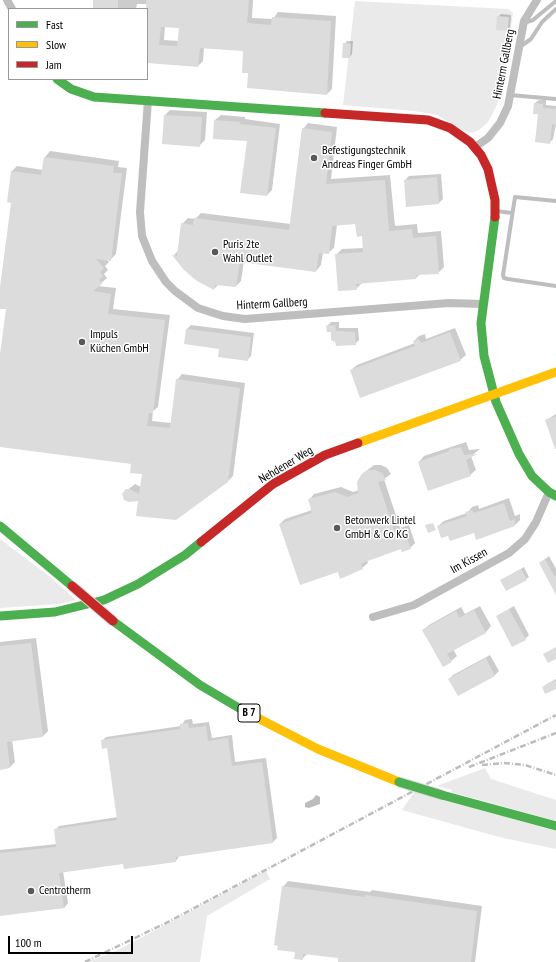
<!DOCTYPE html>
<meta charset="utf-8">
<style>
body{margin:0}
#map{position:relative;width:556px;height:962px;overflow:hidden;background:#fff;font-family:"PT Sans Narrow",sans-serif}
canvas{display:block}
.legend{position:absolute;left:8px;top:8px;width:140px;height:72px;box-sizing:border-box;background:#fff;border:1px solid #999;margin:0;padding:5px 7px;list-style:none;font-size:12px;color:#000}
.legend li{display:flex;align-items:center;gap:8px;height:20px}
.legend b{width:20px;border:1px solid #999}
.scale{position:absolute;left:8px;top:936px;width:125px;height:18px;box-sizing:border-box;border:2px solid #000;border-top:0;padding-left:5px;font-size:12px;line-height:14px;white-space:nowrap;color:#000;-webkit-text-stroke:3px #fff;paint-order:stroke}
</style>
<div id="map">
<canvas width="556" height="962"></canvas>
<ul class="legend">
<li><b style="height:5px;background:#4caf50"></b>Fast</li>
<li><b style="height:5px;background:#ffc107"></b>Slow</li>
<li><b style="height:5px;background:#c62828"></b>Jam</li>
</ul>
<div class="scale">100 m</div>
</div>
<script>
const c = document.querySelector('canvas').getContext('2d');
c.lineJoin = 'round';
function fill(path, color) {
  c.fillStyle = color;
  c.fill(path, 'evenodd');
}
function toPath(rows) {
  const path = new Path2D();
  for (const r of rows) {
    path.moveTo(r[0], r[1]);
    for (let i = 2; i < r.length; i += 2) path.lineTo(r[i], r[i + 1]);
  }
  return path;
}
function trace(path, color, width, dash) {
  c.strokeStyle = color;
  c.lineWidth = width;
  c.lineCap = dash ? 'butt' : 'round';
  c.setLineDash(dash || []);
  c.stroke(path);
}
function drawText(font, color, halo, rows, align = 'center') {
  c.font = font + ' "PT Sans Narrow",sans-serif';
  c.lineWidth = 3;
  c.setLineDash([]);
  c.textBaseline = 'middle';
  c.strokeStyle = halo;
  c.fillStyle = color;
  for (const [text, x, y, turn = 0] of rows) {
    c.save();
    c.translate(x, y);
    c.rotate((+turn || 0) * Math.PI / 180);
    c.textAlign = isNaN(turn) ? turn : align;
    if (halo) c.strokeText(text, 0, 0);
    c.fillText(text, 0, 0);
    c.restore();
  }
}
const green = toPath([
 [355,1,508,9,513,13,502,89,496,107,488,122,479,130,471,133,461,130,437,115,414,111,343,105],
 [0,539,49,576,76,600,59,604,0,608],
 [485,768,491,779,556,800,556,821,451,792,452,790,437,786],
 [415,791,556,831,556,849,499,837,402,810],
 [266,871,270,879,207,916,200,962,88,962,120,949]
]);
const water = toPath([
 [316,795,320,797,320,804,309,808,305,807,305,803,313,799]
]);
const shadow = toPath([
 [94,0,253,0,252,18,273,19,278,12,336,16,332,89,327,94,249,72,244,50,204,48,203,61,198,66,147,62,147,4,137,4,136,9,92,9,94,7],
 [165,26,180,27,179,41,164,40],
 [501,14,511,15,510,27,507,30,498,17],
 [347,41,353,41,352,54,350,57,344,44],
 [539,100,546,100,546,105,556,106,556,124,553,139,549,143,539,113,534,113,535,103],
 [170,110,207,112,205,140,199,146,165,115],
 [221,115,245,117,245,119,280,124,272,190,267,195,248,140,215,120],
 [308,123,337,127,331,179,390,175,395,226,417,224,418,233,441,231,444,267,438,273,420,274,416,278,362,283,356,289,336,255,342,249,364,248,363,235,356,223,337,225,334,248,328,253,323,252,321,265,316,271,244,261,241,281,236,286,219,284,214,289,185,269,174,255,179,250,182,224,188,218,195,219,201,213,291,224,303,129],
 [50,151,119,161,118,167,127,168,116,254,110,260,106,259,109,262,105,266,108,270,104,274,107,278,98,286,116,288,113,309,170,315,158,407,153,411,152,421,171,423,177,380,182,374,245,383,233,476,227,482,139,500,125,492,135,484,141,487,143,473,132,463,0,446,0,362,7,308,0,308,0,295,12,202,11,172,17,166,43,170,45,157],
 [441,174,443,199,439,203,405,180,409,176],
 [331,322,339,322,339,328,358,328,359,340,355,344,332,331,327,326],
 [191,325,254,333,251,356,247,360,221,348,187,329],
 [455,328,466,355,460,360,351,370,357,365,415,343,414,341,419,336,425,334,426,339],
 [556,414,556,448,546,420],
 [466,442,469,450,480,449,471,456,476,470,470,475,419,462,424,456],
 [374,465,381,465,387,468,391,474,384,479,400,528,409,525,415,543,410,548,402,548,367,560,368,563,362,568,338,570,280,524,285,519,312,510,309,500,314,494,341,487,353,492,359,490,361,475],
 [509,498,515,516,520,514,520,520,515,525,449,534,438,526,444,521,467,513,472,507,478,505,479,509],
 [549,556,556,569,556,593,540,563],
 [524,567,529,577,526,579,501,580],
 [480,606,491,626,486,632,453,649,457,656,451,661,423,630,429,625,461,607,465,614],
 [514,606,529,635,525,639,497,616],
 [36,638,48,731,43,736,12,740,15,762,10,767,0,769,0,642],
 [490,655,499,671,495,675,458,695,449,679,453,675],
 [556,679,556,687,543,687,547,684],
 [192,719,193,724,209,722,212,738,232,735,235,762,266,758,277,838,273,842,180,855,176,861,124,863,63,871,68,903,64,908,0,915,0,850,57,844,55,830,59,826,118,817,108,747,102,741,106,737,181,726,185,720],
 [288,881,370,892,372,890,482,906,475,962,339,962,339,957,308,953,302,959,296,952,283,887]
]);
const building = toPath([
 [93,0,118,0,118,9,93,9],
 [146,0,249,0,247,23,271,25,272,17,331,21,327,95,247,88,248,73,242,73,243,51,200,48,198,67,147,63],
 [161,27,179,28,177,46,159,45],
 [497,16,509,17,508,31,496,30],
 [343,43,351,44,350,58,342,58],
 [534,103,543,104,543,108,556,109,556,125,552,124,550,144,535,142,538,114,533,114],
 [164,115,202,117,200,147,162,144],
 [214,120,240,122,240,124,276,128,267,196,240,193,247,141,213,139],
 [302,128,332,132,326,184,385,180,389,231,412,229,413,238,436,236,439,274,416,275,416,279,356,284,357,290,338,291,335,254,363,252,362,236,357,237,355,224,332,226,329,254,319,253,316,272,240,262,236,287,215,285,214,290,197,281,184,270,172,255,177,256,181,223,193,225,194,218,289,230],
 [44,157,114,166,113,173,122,173,111,261,96,259,104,268,100,272,103,276,99,280,102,284,93,291,111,294,108,314,165,320,153,413,149,413,147,426,170,428,176,379,240,388,228,482,176,520,136,516,138,501,129,502,124,500,122,494,126,489,130,489,139,494,142,474,130,473,131,464,0,447,0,354,6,309,0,309,0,287,11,203,7,202,11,171,41,175],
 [437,177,439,204,406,207,404,180],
 [335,325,336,331,355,332,356,345,336,346,335,342,331,340,331,332,327,332,326,326],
 [186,329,251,337,248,361,218,357,219,349,184,344],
 [450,332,461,361,360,398,350,370,415,346,413,341,419,339,421,343],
 [556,416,556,449,555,449,545,420],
 [461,447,464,455,477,454,466,460,471,476,428,491,418,462,449,451,449,449],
 [367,470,375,470,382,473,386,480,378,482,395,532,404,529,411,549,402,552,401,549,365,562,361,564,363,569,340,579,338,572,300,585,279,524,312,513,308,499,335,492,347,497,358,493,357,482,361,475],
 [504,503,510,521,515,519,515,526,476,540,474,533,450,541,448,536,441,538,437,526,467,516,465,512,472,510,474,513],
 [433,523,436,530,428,533,425,525],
 [545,559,554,576,556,575,556,595,539,563],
 [521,569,527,580,506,591,500,580],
 [509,609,526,640,512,647,496,616],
 [474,610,486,633,447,654,452,662,443,667,422,630,456,611,459,618],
 [31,643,43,737,7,742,10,768,0,770,0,646],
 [556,647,556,659,548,663,543,654],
 [486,658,495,676,458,696,448,679],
 [556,680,556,689,545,694,542,687],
 [188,723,189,728,206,726,208,741,228,738,232,766,262,762,273,843,176,857,176,862,124,869,123,864,59,873,64,908,0,916,0,853,56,847,54,829,117,820,107,748,102,749,101,740,180,729,180,724],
 [282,886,365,897,365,895,477,911,471,962,338,962,338,958,303,954,303,960,294,959,295,952,277,950,278,946,274,945]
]);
const lane = toPath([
 [524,23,533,20,556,1],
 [521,46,531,39,542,22,556,9],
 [510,95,556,99],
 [556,201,515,197,503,275,504,278,508,279,556,286],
 [496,211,512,213]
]);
const street = toPath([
 [7,0,12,9],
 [148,100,140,212,142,236,152,261,166,282,175,291,198,308,223,316,245,319,449,303,483,304],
 [475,147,488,138,500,123,508,106,524,21,537,0],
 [373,617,414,605,509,553,525,539,536,522,549,492]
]);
const fast = toPath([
 [57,79,71,89,94,97,325,113],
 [495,217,481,323,484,356,496,402,519,454,532,476,549,492,556,496],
 [0,526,72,586],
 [0,616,55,612,104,600,138,584,185,555,201,542],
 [113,621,200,685,244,711],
 [442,795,556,826]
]);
const slow = toPath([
 [358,443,556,372],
 [244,711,318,749,399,782]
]);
const jam = toPath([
 [325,113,428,120,450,128,470,142,481,155,488,169,495,200,495,217],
 [201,542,273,484,325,455,358,443]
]);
const rail = toPath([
 [482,765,504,763,525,765,556,775],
 [469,767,556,733],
 [85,962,168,922,556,715]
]);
const fastBridge = toPath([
 [399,782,442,795]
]);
const jamBridge = toPath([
 [72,586,113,621]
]);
const markers = [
 [314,158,4,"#595959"],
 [215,252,4,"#595959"],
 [82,342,4,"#595959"],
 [337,528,4,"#595959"],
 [31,891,4,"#595959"]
];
const shields = [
 [249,713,22]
];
const shieldNames = [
 ["B 7",249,713]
];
const streetNames = [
 ["Hinterm Gallberg",504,64,-79],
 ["Hinterm Gallberg",272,304,-3],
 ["Nehdener Weg",286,465,-31],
 ["Im Kissen",469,561,-29]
];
const poiNames = [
 ["Befestigungstechnik",322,151],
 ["Andreas Finger GmbH",322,165],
 ["Puris 2te",223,245],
 ["Wahl Outlet",223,259],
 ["Impuls",90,335],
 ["Küchen GmbH",90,349],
 ["Betonwerk Lintel",345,521],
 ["GmbH & Co KG",345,535],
 ["Centrotherm",39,891]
];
fill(green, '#eaeaea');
fill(water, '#bcbcbc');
fill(shadow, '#0003');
fill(building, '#dcdcdc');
trace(lane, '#bebebe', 4);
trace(street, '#bebebe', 8);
trace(fast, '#4caf50', 9);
trace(slow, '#ffc107', 9);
trace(jam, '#c62828', 9);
trace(rail, '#bdbdbd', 2.5, [6, 2, 1, 2]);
trace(fastBridge, '#dbdbdb', 11, []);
trace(jamBridge, '#dbdbdb', 11, []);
trace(fastBridge, '#4caf50', 9);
trace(jamBridge, '#c62828', 9);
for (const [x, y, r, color] of markers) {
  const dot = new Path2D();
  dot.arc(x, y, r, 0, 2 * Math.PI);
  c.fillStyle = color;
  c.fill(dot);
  trace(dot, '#fff', 1.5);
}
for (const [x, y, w] of shields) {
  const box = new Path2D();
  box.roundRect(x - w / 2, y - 9, w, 18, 3);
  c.fillStyle = '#fff';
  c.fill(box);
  trace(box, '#000', 1);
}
drawText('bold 11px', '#000', null, shieldNames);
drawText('12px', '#000', '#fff', streetNames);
drawText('12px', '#000', '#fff', poiNames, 'left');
</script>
